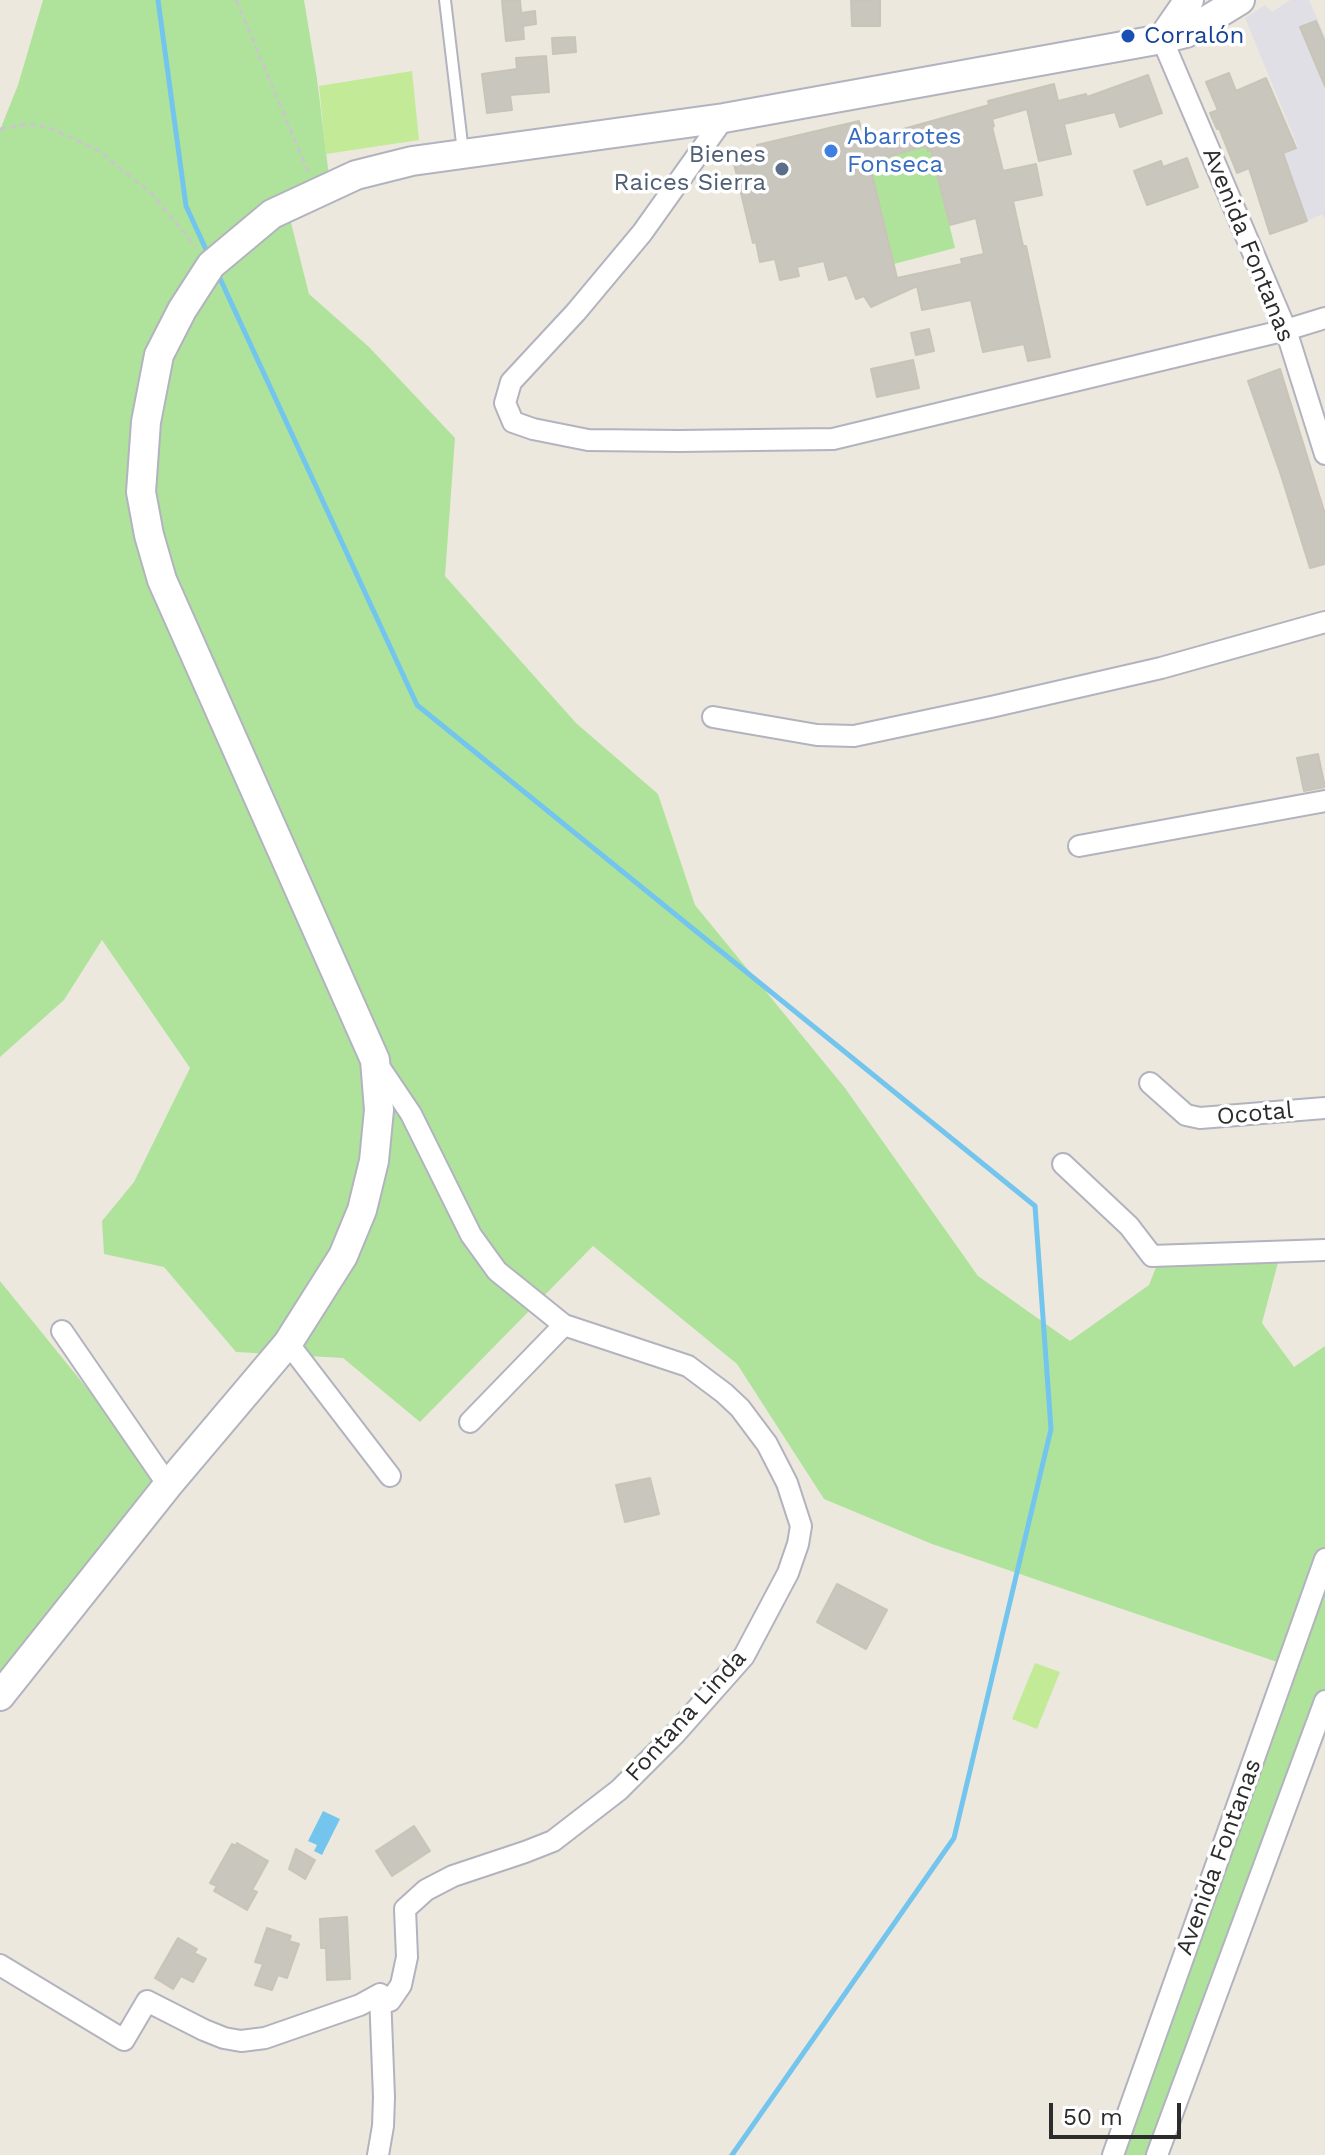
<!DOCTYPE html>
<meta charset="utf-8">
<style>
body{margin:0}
#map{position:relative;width:1325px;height:2155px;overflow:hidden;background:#ede8de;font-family:"Work Sans",sans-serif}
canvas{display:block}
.scale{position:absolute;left:1049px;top:2103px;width:132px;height:36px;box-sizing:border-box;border:4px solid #2c2c2c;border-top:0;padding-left:10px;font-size:24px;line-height:28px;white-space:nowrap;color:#2c2c2c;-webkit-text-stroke:6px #fff;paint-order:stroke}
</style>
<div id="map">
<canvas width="1325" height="2155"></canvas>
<div class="scale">50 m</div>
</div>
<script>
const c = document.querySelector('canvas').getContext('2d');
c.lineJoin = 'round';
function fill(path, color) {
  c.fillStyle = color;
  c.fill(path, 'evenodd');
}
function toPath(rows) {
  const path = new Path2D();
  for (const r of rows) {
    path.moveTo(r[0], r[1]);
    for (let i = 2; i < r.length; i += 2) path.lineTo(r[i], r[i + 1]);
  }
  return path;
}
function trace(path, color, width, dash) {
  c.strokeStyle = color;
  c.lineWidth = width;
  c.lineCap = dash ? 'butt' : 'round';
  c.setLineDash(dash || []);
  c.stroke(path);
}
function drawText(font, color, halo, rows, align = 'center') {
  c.font = font + ' "Work Sans",sans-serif';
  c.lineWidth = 7;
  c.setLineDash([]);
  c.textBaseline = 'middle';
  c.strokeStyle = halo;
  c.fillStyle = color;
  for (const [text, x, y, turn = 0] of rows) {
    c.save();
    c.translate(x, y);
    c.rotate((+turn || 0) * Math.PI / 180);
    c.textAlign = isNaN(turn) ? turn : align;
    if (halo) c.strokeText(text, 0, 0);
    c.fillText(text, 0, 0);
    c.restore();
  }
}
const industrial = toPath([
 [1290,0,1309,0,1325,36,1325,220,1322,214,1307,221,1283,153,1298,147,1245,18,1265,5,1272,12]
]);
const green = toPath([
 [43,0,304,0,317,79,329,176,286,203,309,294,369,347,455,438,445,576,576,723,658,794,695,905,845,1088,978,1276,1070,1341,1149,1285,1158,1262,1280,1255,1262,1323,1294,1367,1325,1346,1325,1553,1283,1664,932,1544,824,1499,737,1364,593,1246,420,1422,343,1358,236,1352,164,1267,104,1254,102,1221,134,1182,190,1068,102,940,64,1000,0,1057,0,130,18,85],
 [926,146,928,150,931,150,955,248,894,264,869,162],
 [0,1281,163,1482,0,1688],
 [1325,1571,1325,1693,1154,2155,1124,2155]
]);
const pitch = toPath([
 [412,71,419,140,326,154,319,86],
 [1035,1663,1060,1672,1037,1729,1012,1719]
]);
const water = toPath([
 [323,1811,340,1819,322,1855,314,1851,317,1845,308,1841]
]);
const stream = toPath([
 [158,0,186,206,209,256],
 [217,272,417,705,1035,1206,1051,1429,954,1838,732,2155]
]);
const building = toPath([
 [520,0,521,13,535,11,536,24,523,26,524,39,506,41,502,1,520,0],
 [851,0,880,0,880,26,852,26,851,0],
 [1316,21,1325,42,1325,86,1300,27,1316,21],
 [575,37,576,52,553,54,552,38,575,37],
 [546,56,549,92,510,95,512,110,487,113,482,74,517,69,516,58,546,56],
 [1229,73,1236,91,1266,78,1296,148,1283,153,1307,221,1270,234,1249,168,1237,173,1219,128,1217,129,1210,113,1218,110,1206,82,1229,73],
 [1148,75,1162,113,1120,127,1115,112,1064,124,1071,154,1039,161,1027,109,992,119,994,126,992,127,1003,171,1036,164,1042,195,1013,201,1023,246,1026,246,1050,357,1028,361,1024,344,983,352,971,300,922,310,917,286,871,307,864,296,856,299,847,275,829,280,824,261,797,267,799,276,780,280,775,259,760,262,756,242,753,243,734,164,761,158,757,145,859,121,864,140,989,105,988,101,1054,84,1058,101,1086,94,1087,97,1148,75],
 [926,146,928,151,931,150,950,225,976,218,984,254,961,259,962,264,897,278,869,162,926,146],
 [1187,158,1198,187,1147,205,1134,171,1161,161,1163,167,1187,158],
 [929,329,934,351,916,355,911,333,929,329],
 [913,360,919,388,877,397,871,369,913,360],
 [1280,369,1325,514,1325,564,1310,568,1281,475,1248,381,1280,369],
 [1318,754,1325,787,1304,791,1297,758,1318,754],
 [650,1478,659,1514,625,1522,616,1485,650,1478],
 [837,1584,887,1610,866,1649,817,1622,837,1584],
 [414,1826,430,1851,392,1876,376,1851,414,1826],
 [237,1843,268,1861,252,1890,257,1892,247,1910,214,1891,217,1886,210,1883,232,1844,236,1846,237,1843],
 [296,1849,315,1860,305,1879,289,1869,296,1849],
 [347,1917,350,1979,327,1980,326,1948,321,1948,320,1919,347,1917],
 [267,1928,291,1936,289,1941,299,1944,287,1978,278,1975,272,1990,255,1985,263,1964,255,1962,267,1928],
 [178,1938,197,1949,194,1953,206,1959,193,1982,181,1976,173,1989,155,1978,178,1938]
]);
const path = toPath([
 [236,0,309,174],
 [0,129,30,124,53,129,99,151,151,193,196,247]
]);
const lane = toPath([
 [445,0,463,152]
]);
const street = toPath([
 [1162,39,1286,330,1325,454],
 [724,118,642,233,576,312,511,382,505,403,513,422,533,429,588,440,679,441,833,439,1286,330,1325,318],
 [713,717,817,735,854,736,991,707,1161,668,1325,622],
 [1079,846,1325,801],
 [376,1062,411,1114,471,1235,497,1271,564,1325,688,1366,724,1393,740,1408,767,1444,787,1483,801,1526,798,1544,788,1573,744,1656,674,1735,619,1790,553,1841,525,1852,453,1876,426,1890,405,1909,407,1957,401,1985,390,2001,380,1994,384,2097,383,2126,378,2155],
 [1150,1083,1186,1115,1200,1118,1325,1108],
 [1063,1164,1129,1226,1152,1256,1325,1250],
 [62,1331,168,1485],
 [288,1343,390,1476],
 [470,1422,564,1325],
 [0,1965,124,2040,147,2001,204,2030,224,2038,241,2041,265,2038,360,2005,380,1994],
 [1113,2155,1325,1559],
 [1157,2155,1325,1701]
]);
const secondary = toPath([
 [1162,39,1189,0],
 [0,1696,168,1485,288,1343,343,1256,362,1210,374,1161,379,1110,375,1060,162,580,149,535,141,492,146,422,159,355,182,310,211,265,272,214,356,175,412,161,724,118,1162,39,1186,33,1240,0]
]);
const markers = [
 [1128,36,8,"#1a4fb4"],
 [831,151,8,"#3f7fe0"],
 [782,169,8,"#5c6f8a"]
];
const transitNames = [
 ["Corralón",1144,36]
];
const shopNames = [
 ["Abarrotes",847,137],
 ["Fonseca",847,165]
];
const serviceNames = [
 ["Bienes",766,155],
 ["Raices Sierra",766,183]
];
const streetNames = [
 ["Avenida Fontanas",1248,245,68],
 ["Ocotal",1255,1114,-5],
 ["Fontana Linda",686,1716,-48],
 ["Avenida Fontanas",1219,1857,-70]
];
fill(industrial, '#e1dfe6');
fill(green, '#afe39c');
fill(pitch, '#c2ea97');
fill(water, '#73c5ee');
trace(stream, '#73c5ee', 5);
fill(building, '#c9c6bd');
trace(building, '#c9c4b8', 2);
trace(lane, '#b2b3bf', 14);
trace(street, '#b2b3bf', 24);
trace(secondary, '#b2b3bf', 32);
trace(path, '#c8c8c8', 3, [6, 4]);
trace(lane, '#fff', 10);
trace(street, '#fff', 20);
trace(secondary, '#fff', 28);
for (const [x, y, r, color] of markers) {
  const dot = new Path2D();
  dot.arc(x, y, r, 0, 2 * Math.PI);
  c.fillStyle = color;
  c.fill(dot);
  trace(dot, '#fff', 3);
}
drawText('24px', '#164399', '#fff', transitNames, 'left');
drawText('24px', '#366cbe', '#fff', shopNames, 'left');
drawText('24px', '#4e5e75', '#fff', serviceNames, 'right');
drawText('24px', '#2c2c2c', '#fff', streetNames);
</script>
